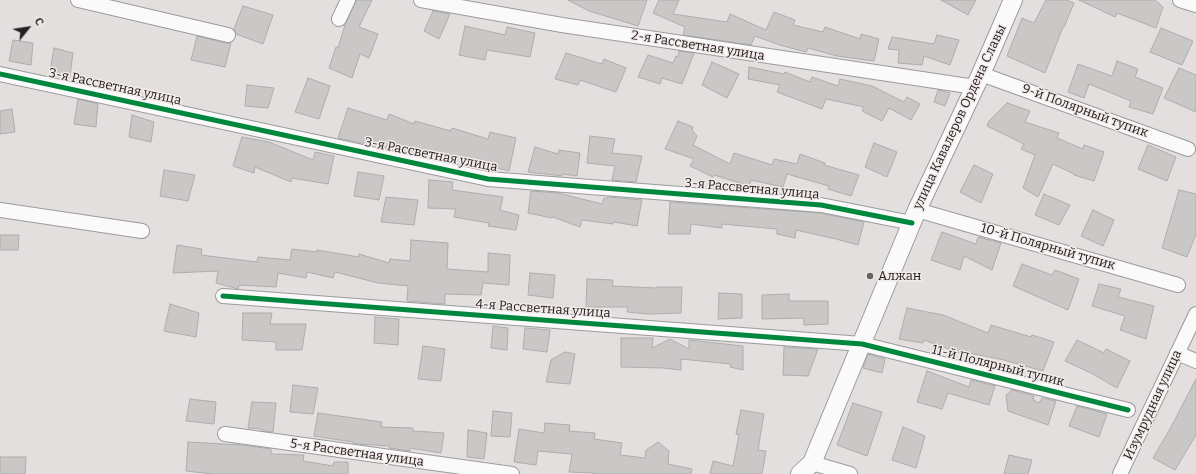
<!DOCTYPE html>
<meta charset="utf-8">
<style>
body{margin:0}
#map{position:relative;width:1196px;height:474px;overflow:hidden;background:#e3dfdf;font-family:Bitter,serif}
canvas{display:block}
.north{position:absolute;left:8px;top:8px;width:40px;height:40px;-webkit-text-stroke:3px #f3eaea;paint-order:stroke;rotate:60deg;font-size:11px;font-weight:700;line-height:16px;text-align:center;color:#232020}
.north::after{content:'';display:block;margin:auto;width:14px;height:18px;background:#232020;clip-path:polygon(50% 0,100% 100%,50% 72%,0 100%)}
</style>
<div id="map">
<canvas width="1196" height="474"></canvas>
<div class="north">С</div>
</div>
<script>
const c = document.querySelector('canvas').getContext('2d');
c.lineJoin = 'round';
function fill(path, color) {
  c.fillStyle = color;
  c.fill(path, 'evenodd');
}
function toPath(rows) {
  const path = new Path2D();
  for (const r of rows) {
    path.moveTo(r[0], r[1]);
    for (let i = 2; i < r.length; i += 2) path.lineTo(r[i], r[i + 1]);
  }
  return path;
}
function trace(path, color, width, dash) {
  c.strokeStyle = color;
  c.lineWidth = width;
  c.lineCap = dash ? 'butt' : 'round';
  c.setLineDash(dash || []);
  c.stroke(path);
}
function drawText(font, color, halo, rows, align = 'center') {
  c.font = font + ' Bitter,serif';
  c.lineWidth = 3;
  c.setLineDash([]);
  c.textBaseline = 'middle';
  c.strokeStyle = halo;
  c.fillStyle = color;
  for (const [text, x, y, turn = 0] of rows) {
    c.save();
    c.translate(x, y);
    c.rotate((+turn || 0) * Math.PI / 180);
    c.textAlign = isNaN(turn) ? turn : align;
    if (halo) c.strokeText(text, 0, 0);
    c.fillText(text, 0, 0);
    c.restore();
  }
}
const building = toPath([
 [356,0,372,0,359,27,378,34,369,58,360,54,352,78,329,68,336,47,338,48,345,25,356,0],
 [568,0,647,0,638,26,589,11,568,0],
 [659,0,679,0,673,14,727,22,730,14,766,30,774,12,795,20,793,25,823,32,825,27,860,39,861,34,879,39,874,61,837,56,808,48,806,52,780,45,755,36,751,45,683,35,685,27,653,13,659,0],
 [941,0,976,0,968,15,941,0],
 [1046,0,1066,0,1074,3,1064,27,1063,27,1045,73,1007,56,1022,18,1034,23,1046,0],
 [1079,0,1155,0,1163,7,1156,28,1117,13,1115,17,1079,0],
 [243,6,273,15,263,44,236,34,234,29,243,6],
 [433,11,450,14,439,39,424,31,433,11],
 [465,26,505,35,507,27,535,33,530,57,487,50,485,60,459,55,465,26],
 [1161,28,1193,41,1182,65,1150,52,1161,28],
 [937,35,959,40,950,65,924,56,922,65,898,63,899,50,888,49,892,37,934,44,937,35],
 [197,36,226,43,231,43,225,67,191,60,197,36],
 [13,40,33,43,31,65,9,61,13,40],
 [54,48,73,53,70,76,50,72,54,48],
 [679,51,694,53,682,84,662,78,660,84,638,77,648,55,673,63,676,56,678,57,679,51],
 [566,53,602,64,604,59,626,68,616,92,580,80,578,85,555,79,566,53],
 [1117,61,1138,69,1135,77,1163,88,1153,114,1129,107,1131,101,1089,84,1084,98,1068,92,1078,64,1112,76,1117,61],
 [712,62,739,74,727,98,702,85,712,62],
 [749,67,784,74,785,72,810,82,812,77,838,86,840,79,872,86,904,102,907,97,920,104,911,120,889,108,882,121,862,111,864,107,826,99,822,109,777,92,780,85,748,79,749,67],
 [1179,68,1196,75,1196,112,1164,98,1179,68],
 [308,78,330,86,319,119,295,112,308,78],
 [247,85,274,88,268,108,245,106,247,85],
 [938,90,950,93,945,106,934,102,938,90],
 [78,99,98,104,96,127,74,124,78,99],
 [1007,103,1030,111,1025,122,1059,133,1057,138,1083,149,1084,145,1104,152,1094,181,1074,175,1074,174,1053,164,1038,197,1023,188,1035,155,1021,149,1024,144,987,126,989,121,1007,103],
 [348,108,387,120,389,114,414,124,415,121,451,131,452,128,488,139,490,132,516,138,509,171,434,151,432,158,390,149,367,142,366,144,338,138,348,108],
 [12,109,15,132,0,134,0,111,12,109],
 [132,115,154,122,151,142,129,137,132,115],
 [678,121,693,127,692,130,697,136,693,145,730,164,734,153,772,165,774,159,797,164,800,154,825,163,824,165,859,175,851,196,828,189,829,186,787,174,783,187,751,180,749,186,714,175,713,177,690,166,694,159,665,149,678,121],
 [590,136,615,139,612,153,642,156,636,182,612,180,615,166,587,163,590,136],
 [242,137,269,142,313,160,315,152,334,156,328,184,292,178,291,182,255,167,254,173,233,166,242,137],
 [874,143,897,152,887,177,865,167,874,143],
 [1148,145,1176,157,1167,181,1138,169,1148,145],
 [535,147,558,154,559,150,580,153,577,176,562,174,562,176,528,172,535,147],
 [974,165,993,174,981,203,960,192,974,165],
 [164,170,195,175,188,201,160,196,164,170],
 [358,172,384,176,379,200,354,196,358,172],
 [429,180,453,182,452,190,503,197,500,210,519,215,516,230,488,226,489,223,454,217,456,209,428,208,429,180],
 [1179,190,1196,194,1196,234,1187,257,1162,248,1179,190],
 [531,191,558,193,602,204,604,198,607,198,608,197,642,200,637,226,614,222,613,224,582,220,580,227,553,217,552,218,528,213,531,191],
 [1044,194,1070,205,1059,225,1035,215,1044,194],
 [386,197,418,200,414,225,381,222,386,197],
 [670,202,820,213,864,222,858,245,836,239,796,230,795,238,777,234,777,229,722,224,722,228,691,224,690,234,668,234,670,202],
 [1093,210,1114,220,1103,246,1081,236,1093,210],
 [942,232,976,244,978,237,1001,243,992,270,964,256,960,270,931,260,942,232],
 [0,235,19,235,18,250,0,250,0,235],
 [411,240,448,243,447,269,488,272,488,253,510,255,509,285,483,283,481,295,445,294,445,304,407,301,408,286,378,283,335,272,333,278,307,272,306,278,278,273,276,287,239,285,238,289,216,283,218,271,173,273,177,245,202,249,201,255,257,262,258,257,290,260,292,249,317,252,317,250,359,257,359,254,389,263,390,259,410,261,411,240],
 [1022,264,1052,275,1055,270,1079,279,1068,310,1013,286,1022,264],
 [530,273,555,275,553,298,528,295,530,273],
 [587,279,613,280,612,286,657,288,657,287,682,287,681,313,648,314,627,312,628,307,586,307,587,279],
 [1099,284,1121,289,1118,297,1154,306,1146,339,1120,330,1125,316,1092,306,1099,284],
 [719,293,742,294,742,318,718,319,719,293],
 [789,294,789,301,828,301,828,324,804,325,804,318,762,319,762,295,789,294],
 [170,304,199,313,196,337,164,331,170,304],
 [907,308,943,315,988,333,991,325,1031,337,1032,335,1054,342,1043,371,1004,360,964,352,963,354,924,340,923,343,899,339,907,308],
 [243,313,272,313,270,324,306,324,302,350,276,350,276,342,242,340,243,313],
 [375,317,399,319,398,345,374,343,375,317],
 [493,326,508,328,507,350,491,348,493,326],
 [525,328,550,330,547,352,523,349,525,328],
 [621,338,653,338,652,348,670,339,689,349,689,340,743,346,743,370,730,367,731,364,681,359,681,370,663,368,621,367,621,338],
 [1077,340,1104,353,1106,349,1130,361,1117,388,1093,374,1065,361,1077,340],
 [423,346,445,349,441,381,418,379,423,346],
 [784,347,818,349,808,376,783,375,784,347],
 [565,352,575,354,570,384,546,382,551,360,565,352],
 [868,354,885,359,882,373,863,368,868,354],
 [927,371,969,387,971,380,995,386,989,405,948,393,942,409,917,402,927,371],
 [1196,379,1196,435,1175,470,1153,458,1170,429,1196,379],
 [293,385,318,388,313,414,290,412,293,385],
 [1012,390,1034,396,1033,400,1039,403,1042,398,1056,401,1048,425,1008,411,1006,395,1012,390],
 [190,399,216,402,214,424,186,421,190,399],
 [252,402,276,403,273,432,262,431,262,429,248,428,252,402],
 [853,403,882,412,867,456,837,445,853,403],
 [1077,406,1107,414,1099,437,1069,426,1077,406],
 [741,410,764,414,758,450,766,451,762,474,710,474,713,461,733,466,739,435,736,434,741,410],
 [493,411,512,413,510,437,491,436,493,411],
 [318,413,382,422,381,427,413,428,413,431,444,433,441,453,410,448,410,451,389,448,390,446,358,444,353,443,353,442,314,436,318,413],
 [545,423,570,425,569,431,595,433,594,439,622,443,620,455,645,458,646,450,658,442,669,451,668,464,692,469,691,474,593,474,594,473,569,472,572,454,538,451,536,465,514,462,519,429,544,433,545,423],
 [903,427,925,436,916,468,892,460,903,427],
 [468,430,487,433,484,459,467,457,468,430],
 [188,442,242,445,271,449,271,454,304,455,303,461,333,466,334,462,348,462,348,474,213,474,186,471,188,442],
 [1009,455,1032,460,1028,474,1004,474,1009,455],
 [0,457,26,457,25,474,0,474,0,457]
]);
const minor = toPath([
 [78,0,228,35],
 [421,0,562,25,975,87],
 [1180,0,1196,5],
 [339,19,348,0],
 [0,74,488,179,821,205,912,223],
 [981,74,1188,149],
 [0,210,142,231],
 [917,210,1178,285],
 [223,296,862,344,1128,410],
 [1177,353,1196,361],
 [225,434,512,474],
 [812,463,850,474],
 [1120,474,1196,314]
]);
const tertiary = toPath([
 [800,474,812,463,917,210,981,74,1013,0]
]);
const cycleway = toPath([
 [0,74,488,179,821,205,912,223],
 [223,296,862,344,1128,410]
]);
const markers = [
 [870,276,4,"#666363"]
];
const streetNames = [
 ["2-я Рассветная улица",698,46,9],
 ["3-я Рассветная улица",115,87,12],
 ["9-й Полярный тупик",1085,111,20],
 ["улица Кавалеров Ордена Славы",960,117,-65],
 ["3-я Рассветная улица",431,155,11],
 ["3-я Рассветная улица",752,189,5],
 ["10-й Полярный тупик",1048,247,16],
 ["4-я Рассветная улица",543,309,4],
 ["11-й Полярный тупик",998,366,14],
 ["Изумрудная улица",1153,405,-65],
 ["5-я Рассветная улица",357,453,8]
];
const poiNames = [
 ["Алжан",878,276]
];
fill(building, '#cac7c7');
trace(building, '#afacac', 1);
trace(minor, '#9d9a9a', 16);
trace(tertiary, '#9d9a9a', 20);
trace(minor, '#fbfafa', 14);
trace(tertiary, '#fbfafa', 18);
trace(cycleway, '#00873e', 5);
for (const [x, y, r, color] of markers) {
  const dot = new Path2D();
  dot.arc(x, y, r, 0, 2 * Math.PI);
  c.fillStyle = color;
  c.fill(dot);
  trace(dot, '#f3eaea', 1.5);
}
drawText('13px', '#232020', '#f3eaea', streetNames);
drawText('13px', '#232020', '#f3eaea', poiNames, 'left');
</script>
